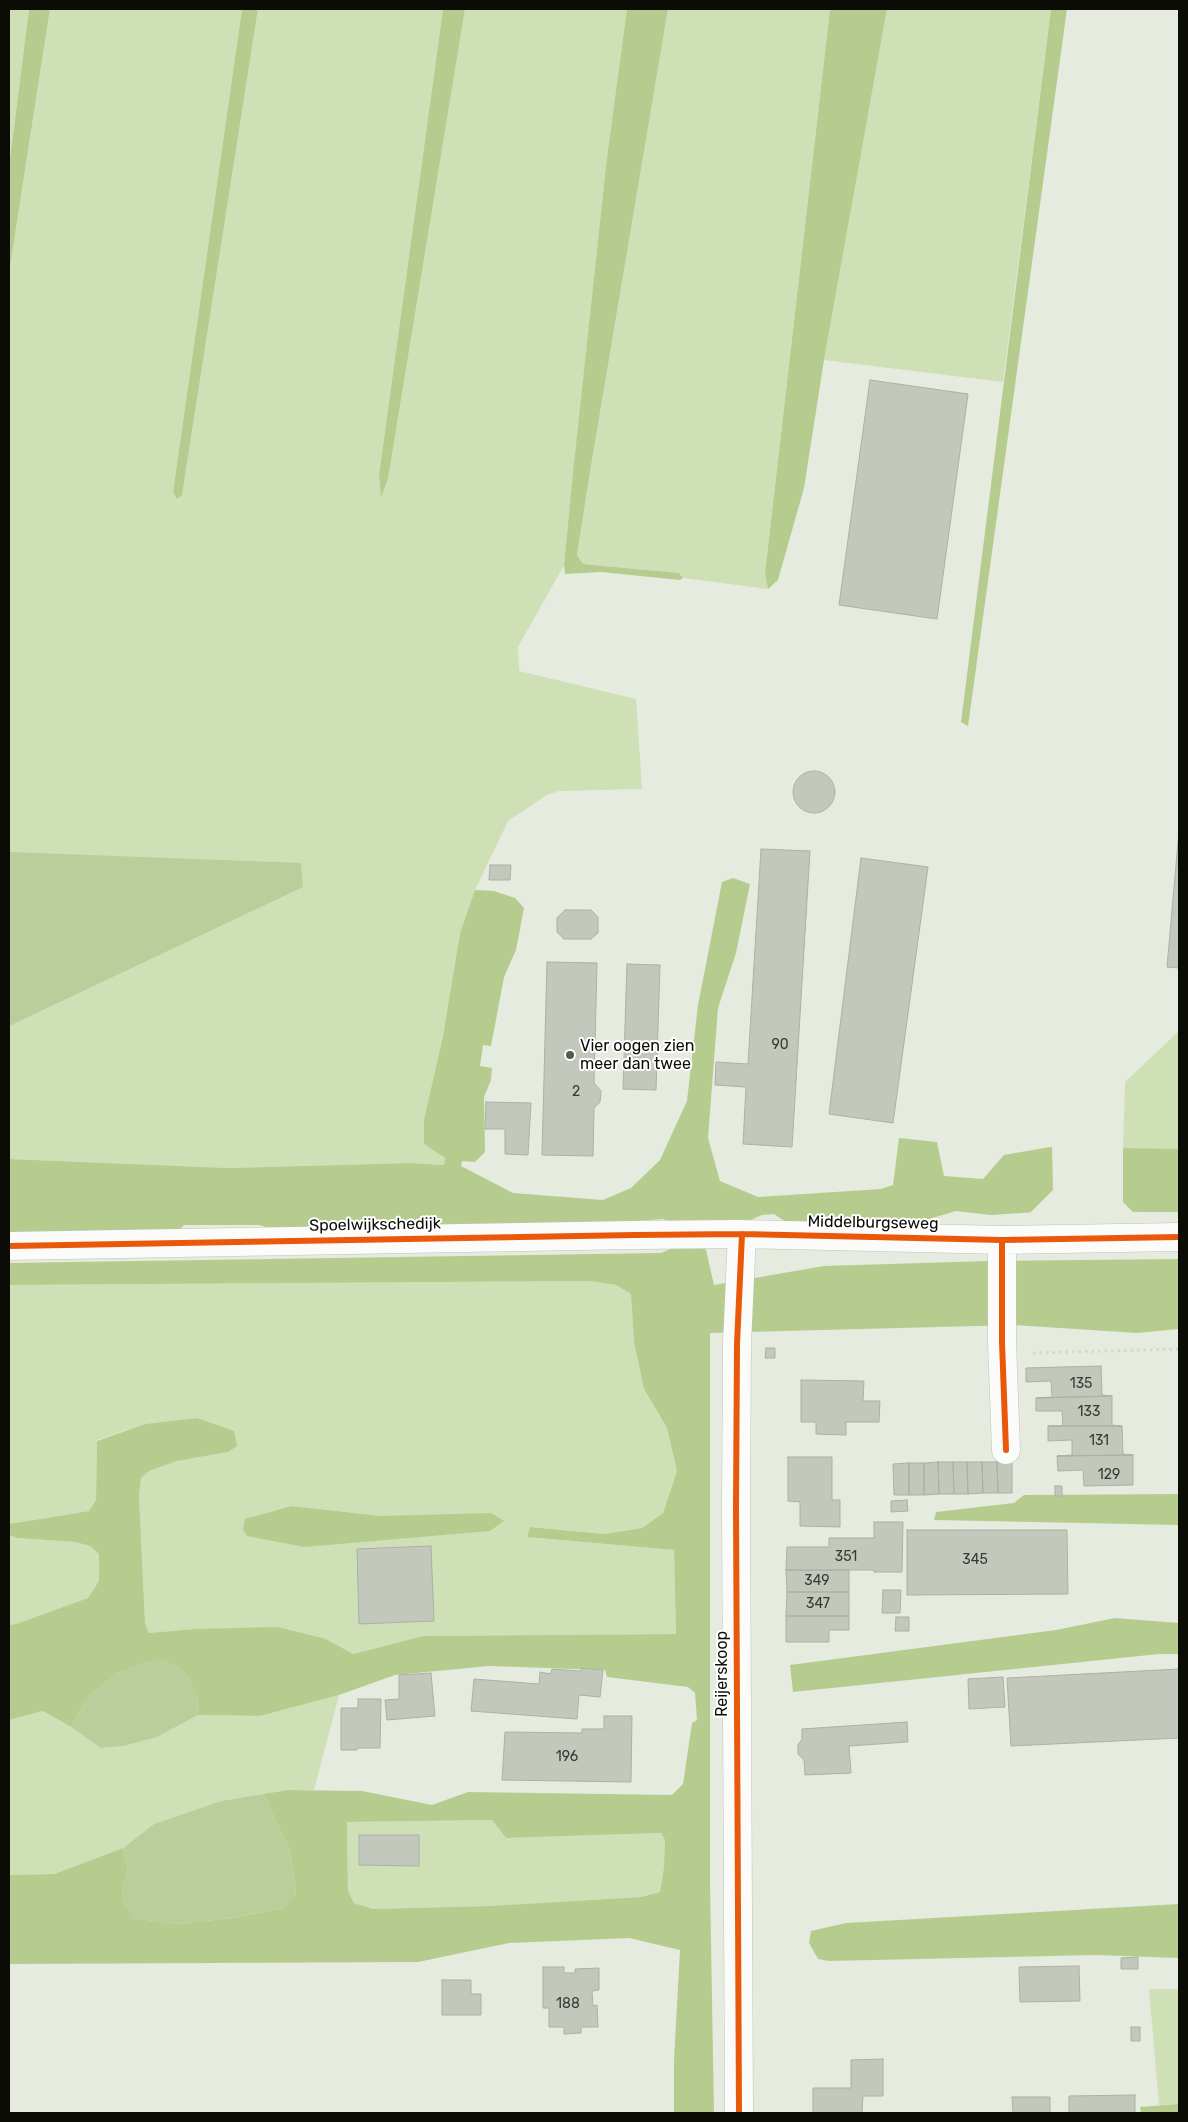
<!DOCTYPE html>
<style>
body{margin:0}
#map{position:relative;width:1188px;height:2122px;overflow:hidden;background:#e6ebdf;font-family:Rubik,sans-serif}
canvas{display:block}
.frame{position:absolute;inset:0;border:10px solid #0a0c05;pointer-events:none}
</style>
<div id="map">
<canvas width="1188" height="2122"></canvas>
<div class="frame"></div>
</div>
<script>
const c = document.querySelector('canvas').getContext('2d');
c.lineJoin = 'round';
function fill(path, color) {
  c.fillStyle = color;
  c.fill(path, 'evenodd');
}
function toPath(rows) {
  const path = new Path2D();
  for (const r of rows) {
    if (r.length === 3) {
      path.moveTo(r[0] + r[2], r[1]);
      path.arc(r[0], r[1], r[2], 0, 2 * Math.PI);
      continue;
    }
    path.moveTo(r[0], r[1]);
    for (let i = 2; i < r.length; i += 2) path.lineTo(r[i], r[i + 1]);
  }
  return path;
}
function trace(path, color, width, dash) {
  c.strokeStyle = color;
  c.lineWidth = width;
  c.lineCap = dash ? 'butt' : 'round';
  c.setLineDash(dash || []);
  c.stroke(path);
}
function drawText(font, color, halo, rows, align = 'center') {
  c.font = font + ' Rubik,sans-serif';
  c.lineWidth = 4;
  c.setLineDash([]);
  c.textBaseline = 'middle';
  c.strokeStyle = halo;
  c.fillStyle = color;
  for (const [text, x, y, turn = 0] of rows) {
    c.save();
    c.translate(x, y);
    c.rotate((+turn || 0) * Math.PI / 180);
    c.textAlign = isNaN(turn) ? turn : align;
    if (halo) c.strokeText(text, 0, 0);
    c.fillText(text, 0, 0);
    c.restore();
  }
}
const green = toPath([
 [9,9,29,9,9,167],
 [50,9,242,9,173,492,182,495,258,9,443,9,379,475,381,496,388,479,465,9,627,9,607,157,564,565,518,647,519,671,636,699,642,789,559,791,547,795,508,821,475,890,460,933,443,1036,424,1119,424,1144,445,1158,444,1165,410,1163,229,1168,9,1159,9,273],
 [668,9,830,9,765,573,768,589,683,578,679,573,583,564,577,555,590,472],
 [887,9,1051,9,1003,382,824,360],
 [1179,1031,1179,1149,1123,1150,1125,1082],
 [590,1281,616,1285,631,1294,634,1342,644,1389,667,1428,677,1471,663,1513,642,1528,604,1534,531,1527,527,1537,674,1550,676,1634,423,1636,352,1654,326,1639,194,1629,149,1633,145,1623,139,1496,141,1478,149,1471,177,1461,228,1452,234,1432,197,1418,145,1424,97,1440,96,1500,89,1511,9,1524,9,1285],
 [292,1506,382,1516,247,1536],
 [9,1535,17,1538,75,1542,90,1546,99,1554,99,1581,88,1598,16,1624,9,1625],
 [339,1695,314,1790,288,1790,221,1801,154,1824,123,1848,54,1874,9,1875,9,1720,43,1711,71,1727,101,1748,124,1746,157,1737,198,1715,260,1716],
 [492,1820,506,1838,662,1833,665,1840,664,1867,660,1892,641,1897,489,1906,373,1909,354,1903,348,1891,347,1822],
 [1149,1989,1179,1989,1179,2104,1159,2105]
]);
const forest = toPath([
 [9,852,301,863,303,887,9,1026],
 [164,1661,183,1671,197,1694,198,1715,157,1737,124,1746,101,1748,71,1727,89,1696,118,1673,143,1663],
 [263,1794,290,1851,296,1893,282,1908,232,1918,177,1924,131,1918,125,1904,122,1887,128,1872,123,1848,154,1824,221,1801]
]);
const water = toPath([
 [29,9,50,9,9,273,9,167],
 [242,9,258,9,182,495,177,499,173,492],
 [443,9,465,9,388,479,381,497,379,475],
 [627,9,668,9,590,472,577,555,583,564,679,573,683,578,680,580,601,572,565,574,564,565,573,473,607,157],
 [830,9,887,9,824,360,804,488,778,580,768,589,765,573],
 [1051,9,1067,9,968,726,961,722],
 [733,878,750,884,736,953,718,1008,708,1138,720,1181,758,1197,881,1189,893,1185,899,1138,937,1142,944,1176,983,1179,1004,1155,1050,1147,1179,1149,1179,1212,1139,1212,1081,1209,991,1215,956,1211,929,1219,786,1222,774,1214,762,1215,746,1222,711,1220,695,1224,679,1225,663,1219,581,1225,284,1232,259,1225,184,1225,177,1232,9,1233,9,1159,229,1168,410,1163,444,1165,445,1158,424,1144,424,1119,443,1036,460,933,475,890,494,891,515,898,524,908,516,950,504,977,491,1046,483,1045,480,1066,492,1068,491,1080,484,1097,485,1152,475,1162,462,1161,461,1166,513,1193,603,1200,631,1188,660,1160,687,1101,698,1005,722,882],
 [682,1244,698,1244,706,1250,714,1285,824,1266,987,1261,1179,1259,1179,1329,1137,1333,1014,1325,710,1333,710,1884,714,2113,674,2113,674,2060,680,1950,629,1938,509,1943,418,1962,9,1964,9,1875,54,1874,123,1848,128,1872,122,1887,125,1904,132,1918,177,1924,232,1918,282,1908,296,1893,290,1851,263,1794,288,1790,362,1791,432,1805,468,1792,672,1795,683,1784,692,1723,697,1720,695,1693,688,1687,607,1677,605,1670,489,1666,395,1675,339,1695,260,1716,198,1715,197,1694,183,1671,164,1661,143,1663,118,1673,89,1696,71,1727,43,1711,9,1720,9,1625,16,1624,88,1598,99,1581,99,1554,90,1546,75,1542,17,1538,9,1535,9,1524,89,1511,96,1500,97,1441,145,1424,197,1418,234,1431,237,1446,228,1452,177,1461,149,1471,141,1478,139,1496,145,1623,149,1633,194,1629,278,1627,326,1639,353,1654,423,1636,676,1634,674,1550,527,1537,530,1527,604,1534,642,1528,663,1513,677,1471,667,1428,644,1389,634,1342,631,1294,616,1285,590,1281,9,1285,9,1263,661,1253],
 [492,1820,506,1838,661,1833,665,1840,664,1867,660,1892,641,1897,489,1906,373,1909,354,1903,348,1891,347,1822],
 [1179,1494,1179,1525,934,1520,936,1512,1014,1503,1024,1495],
 [292,1506,382,1516,491,1513,504,1521,490,1531,304,1547,247,1536,243,1530,245,1519],
 [1115,1618,1179,1623,1179,1654,1159,1654,793,1692,790,1665,1056,1630],
 [1179,1904,1179,1958,1096,1955,829,1961,818,1959,809,1943,811,1931,846,1923],
 [1179,2104,1179,2113,1141,2113,1140,2107]
]);
const pier = toPath([
 [1052,1145,1123,1147,1123,1202,1136,1215,1081,1212,1028,1215,1053,1190]
]);
const building = toPath([
 [870,380,968,394,937,619,839,605,870,380],
 [814,792,21],
 [1179,831,1179,968,1167,967,1179,831],
 [761,849,810,851,792,1147,743,1144,746,1087,715,1085,716,1062,748,1064,761,849],
 [861,858,928,867,893,1123,829,1114,861,858],
 [490,865,511,865,510,880,489,880,490,865],
 [565,910,591,910,598,917,598,933,591,939,564,939,557,932,557,918,565,910],
 [547,962,597,963,594,1083,601,1091,600,1102,594,1108,593,1156,542,1155,547,962],
 [627,964,660,965,656,1090,623,1089,627,964],
 [486,1102,531,1103,528,1155,505,1154,505,1129,485,1129,486,1102],
 [766,1348,775,1348,775,1358,765,1358,766,1348],
 [1101,1366,1102,1395,1112,1396,1036,1398,1052,1397,1051,1381,1026,1382,1026,1368,1101,1366],
 [801,1380,864,1381,863,1401,880,1401,879,1422,846,1422,846,1435,816,1434,816,1422,801,1422,801,1380],
 [1112,1396,1112,1425,1122,1426,1048,1426,1063,1426,1062,1411,1036,1411,1036,1398,1112,1396],
 [1048,1426,1122,1426,1123,1454,1133,1455,1057,1456,1072,1455,1072,1440,1048,1441,1048,1426],
 [1133,1455,1133,1485,1084,1486,1083,1470,1058,1471,1057,1456,1133,1455],
 [788,1457,832,1457,832,1500,840,1500,840,1527,800,1526,800,1502,788,1501,788,1457],
 [938,1462,939,1494,924,1495,924,1463,938,1462],
 [938,1462,953,1462,954,1494,939,1494,938,1462],
 [953,1462,967,1462,968,1494,954,1494,953,1462],
 [967,1462,982,1462,983,1493,968,1494,967,1462],
 [982,1462,997,1462,998,1493,983,1493,982,1462],
 [997,1462,1012,1462,1012,1493,998,1493,997,1462],
 [909,1463,924,1463,924,1495,909,1495,909,1463],
 [909,1463,909,1495,894,1495,893,1464,909,1463],
 [1055,1486,1062,1486,1062,1496,1055,1496,1055,1486],
 [907,1500,908,1511,891,1512,891,1501,907,1500],
 [874,1522,903,1522,902,1572,874,1572,874,1570,786,1570,787,1547,829,1547,829,1538,874,1538,874,1522],
 [907,1530,1067,1530,1068,1594,907,1595,907,1530],
 [431,1546,434,1621,359,1624,357,1549,431,1546],
 [786,1570,849,1570,849,1592,787,1592,786,1570],
 [883,1590,901,1590,900,1613,882,1613,883,1590],
 [787,1592,849,1592,849,1616,786,1616,787,1592],
 [786,1616,849,1616,849,1630,829,1630,829,1642,786,1642,786,1616],
 [896,1617,909,1617,909,1631,895,1631,896,1617],
 [582,1668,603,1670,600,1697,579,1695,577,1719,471,1711,474,1679,539,1684,540,1672,551,1674,552,1669,581,1671,582,1668],
 [1179,1669,1179,1738,1011,1746,1007,1678,1179,1669],
 [431,1673,435,1716,387,1720,385,1700,399,1699,399,1675,431,1673],
 [1003,1677,1005,1707,969,1709,968,1679,1003,1677],
 [358,1699,381,1699,380,1748,357,1748,357,1750,341,1750,341,1708,358,1708,358,1699],
 [604,1716,632,1716,631,1782,502,1780,505,1732,582,1733,582,1729,604,1729,604,1716],
 [907,1722,908,1742,849,1746,851,1773,805,1775,804,1760,798,1754,798,1745,802,1739,802,1729,907,1722],
 [359,1835,419,1835,419,1866,359,1865,359,1835],
 [1138,1957,1138,1969,1121,1969,1121,1958,1138,1957],
 [1079,1966,1080,2001,1020,2002,1019,1967,1079,1966],
 [543,1967,564,1967,564,1973,575,1973,575,1969,599,1968,599,1990,592,1991,593,2006,597,2005,598,2027,581,2027,581,2033,564,2034,564,2027,549,2027,549,2008,543,2008,543,1967],
 [442,1980,471,1980,471,1994,481,1994,481,2015,442,2015,442,1980],
 [1131,2027,1140,2027,1140,2041,1131,2041,1131,2027],
 [883,2059,883,2096,863,2096,862,2113,813,2113,813,2088,851,2088,851,2060,883,2059],
 [1135,2095,1135,2113,1069,2113,1069,2096,1135,2095],
 [1012,2097,1050,2097,1050,2113,1013,2113,1012,2097]
]);
const path = toPath([
 [1033,1353,1179,1349]
]);
const minor = toPath([
 [1002,1240,1002,1342,1006,1450],
 [9,1246,635,1235,742,1234,1002,1240,1179,1237],
 [739,2113,736,1507,737,1344,742,1234]
]);
const cycleway = toPath([
 [1002,1240,1002,1342,1006,1450],
 [9,1246,635,1235,742,1234,1002,1240,1179,1237],
 [739,2113,736,1507,737,1344,742,1234]
]);
const markers = [
 [570,1055,5,"#575a51"]
];
const numberNames = [
 ["90",780,1045],
 ["2",576,1092],
 ["135",1081,1384],
 ["133",1089,1412],
 ["131",1099,1441],
 ["129",1109,1475],
 ["351",846,1557],
 ["345",975,1560],
 ["349",817,1581],
 ["347",818,1604],
 ["196",567,1757],
 ["188",568,2004]
];
const poiNames = [
 ["Vier oogen zien",580,1046],
 ["meer dan twee",580,1064]
];
const streetNames = [
 ["Middelburgseweg",873,1223,1],
 ["Spoelwijkschedijk",375,1225,-1],
 ["Reijerskoop",722,1674,-90]
];
fill(green, '#cfdfb6');
fill(forest, '#bbcd9b');
fill(water, '#b6cc8f');
fill(pier, '#e6ebdf');
fill(building, '#c3c8bd');
trace(building, '#acb0a6', 1);
trace(minor, '#bec2b8', 29);
trace(path, '#d6d7d3', 3, [2.5, 4]);
trace(minor, '#fbfcfa', 28);
trace(cycleway, '#e8590c', 6);
for (const [x, y, r, color] of markers) {
  const dot = new Path2D();
  dot.arc(x, y, r, 0, 2 * Math.PI);
  c.fillStyle = color;
  c.fill(dot);
  trace(dot, '#fff', 2);
}
drawText('14px', '#383b33', null, numberNames);
drawText('16px', '#0a0c05', '#fff', poiNames, 'left');
drawText('16px', '#0a0c05', '#fff', streetNames);
</script>
